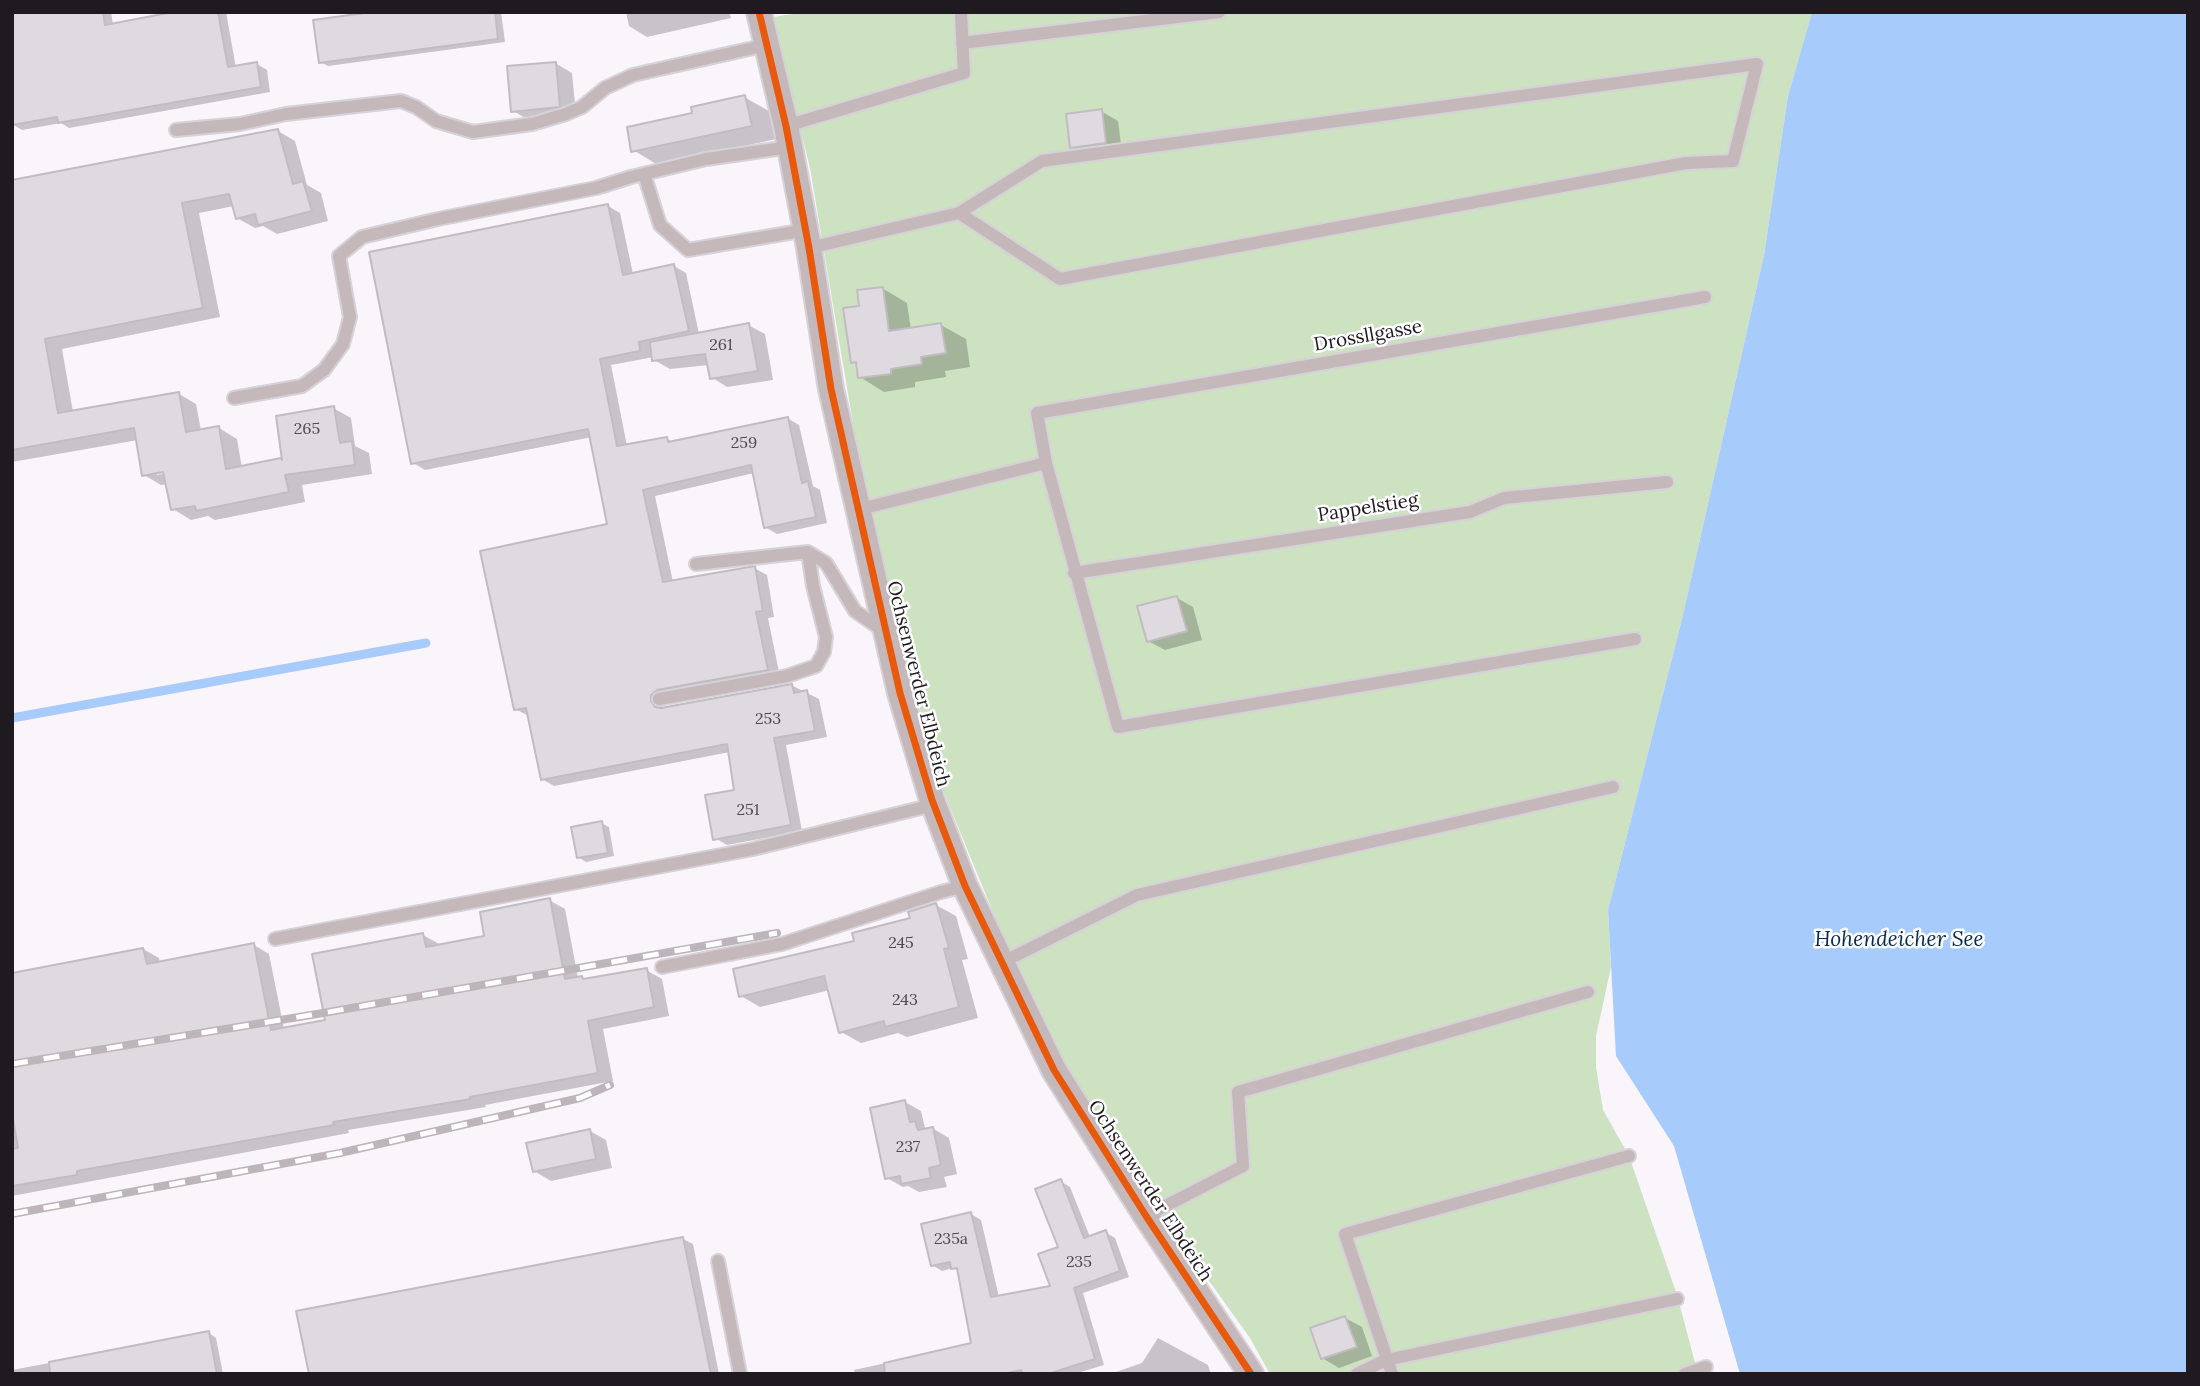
<!DOCTYPE html>
<style>
body{margin:0}
#map{position:relative;width:2200px;height:1386px;overflow:hidden;background:#faf4fb;font-family:Lora,serif}
canvas{display:block}
.frame{position:absolute;inset:0;border:14px solid #1f1a20;pointer-events:none}
</style>
<div id="map">
<canvas width="2200" height="1386"></canvas>
<div class="frame"></div>
</div>
<script>
const c = document.querySelector('canvas').getContext('2d');
c.lineJoin = 'round';
function fill(path, color) {
  c.fillStyle = color;
  c.fill(path, 'evenodd');
}
function toPath(rows) {
  const path = new Path2D();
  for (const r of rows) {
    path.moveTo(r[0], r[1]);
    for (let i = 2; i < r.length; i += 2) path.lineTo(r[i], r[i + 1]);
  }
  return path;
}
function trace(path, color, width, dash) {
  c.strokeStyle = color;
  c.lineWidth = width;
  c.lineCap = dash ? 'butt' : 'round';
  c.setLineDash(dash || []);
  c.stroke(path);
}
function drawText(font, color, halo, rows, align = 'center') {
  c.font = font + ' Lora,serif';
  c.lineWidth = 5;
  c.setLineDash([]);
  c.textBaseline = 'middle';
  c.strokeStyle = halo;
  c.fillStyle = color;
  for (const [text, x, y, turn = 0] of rows) {
    c.save();
    c.translate(x, y);
    c.rotate((+turn || 0) * Math.PI / 180);
    c.textAlign = isNaN(turn) ? turn : align;
    if (halo) c.strokeText(text, 0, 0);
    c.fillText(text, 0, 0);
    c.restore();
  }
}
const green = toPath([
 [806,12,1812,12,1788,96,1764,255,1682,619,1608,910,1611,967,1596,1036,1596,1067,1603,1110,1629,1156,1677,1295,1698,1374,1270,1374,1250,1338,1136,1179,1070,1072,995,917,938,778,892,605,860,465,810,168,773,17]
]);
const water = toPath([
 [1812,12,2188,12,2188,1374,1740,1374,1674,1146,1616,1056,1608,910,1682,619,1764,255,1788,96]
]);
const shadow = toPath([
 [12,12,111,12,113,25,182,12,226,12,236,68,257,64,267,70,270,92,69,128,61,123,22,130,12,124],
 [385,12,501,12,505,42,328,66,320,62],
 [626,12,729,12,731,18,647,37,629,26],
 [555,63,572,73,576,115,529,120,513,111],
 [744,97,769,111,776,139,658,165,633,150,695,114],
 [1101,111,1118,121,1122,152,1088,156,1072,147],
 [278,131,295,141,307,185,321,193,328,221,277,234,263,226,255,228,237,218,234,206,199,213,220,317,62,349,73,412,179,394,196,404,201,431,219,428,237,439,242,468,284,461,333,408,351,418,355,446,369,453,372,474,302,485,305,502,215,520,208,516,191,520,173,509,168,484,161,485,144,475,138,440,12,462,12,182],
 [172,469,172,472,157,475,157,472],
 [608,206,620,213,633,274,674,266,686,273,699,334,748,325,765,334,773,380,727,387,711,377,709,365,670,369,654,360,654,357,611,365,627,446,666,438,673,442,787,418,799,425,813,486,820,490,827,523,777,534,765,527,754,473,655,496,673,582,754,568,767,575,774,617,768,618,780,677,663,702,662,709,791,685,819,699,827,737,786,745,802,831,727,845,715,838,736,791,730,752,554,786,542,779,529,716,515,709,609,526,592,437,425,470,412,462],
 [882,288,907,303,911,330,941,325,966,339,970,367,945,371,946,377,915,382,915,387,884,392,860,377,858,365,852,362,861,308],
 [1177,598,1193,607,1202,640,1165,650,1148,641],
 [601,823,609,827,614,856,586,862,578,857],
 [549,900,565,909,578,978,587,980,646,970,662,979,669,1016,603,1029,613,1081,485,1105,486,1107,348,1130,349,1133,12,1196,12,975,143,949,159,958,160,963,254,945,269,954,284,1029,327,1021,423,935,439,944,439,946,486,937],
 [936,905,956,916,968,959,962,960,978,1018,907,1037,898,1033,861,1043,841,1032,830,990,760,1007,741,996,912,919],
 [905,1102,921,1111,925,1128,932,1128,949,1138,957,1174,944,1177,947,1187,919,1192,908,1186,903,1187,887,1178],
 [590,1131,606,1140,612,1168,551,1181,534,1171],
 [1060,1181,1070,1187,1090,1237,1105,1232,1115,1238,1129,1277,1083,1293,1104,1365,1074,1374,855,1374,854,1370,973,1344,960,1272,953,1268,942,1271,932,1265,971,1214,981,1220,999,1297,1052,1287,1060,1248],
 [683,1239,693,1244,719,1374,311,1374],
 [1345,1318,1362,1327,1372,1356,1339,1368,1322,1358],
 [209,1333,216,1338,223,1374,12,1374,12,1370],
 [1158,1338,1208,1365,1211,1374,1110,1374,1142,1363]
]);
const stream = toPath([
 [12,718,426,643]
]);
const building = toPath([
 [12,12,103,12,105,25,173,12,218,12,228,67,257,62,261,87,58,123,57,117,12,125,12,12],
 [372,12,495,12,498,39,319,63,313,20,372,12],
 [556,62,560,107,511,112,507,66,556,62],
 [745,95,752,126,631,152,627,127,692,113,691,107,745,95],
 [1102,109,1106,143,1070,148,1066,114,1102,109],
 [278,129,293,184,303,181,312,211,258,225,255,214,236,219,229,194,182,203,203,308,45,339,58,413,179,392,186,432,219,426,226,469,281,458,282,460,276,416,334,406,340,443,352,441,355,465,285,475,289,492,196,511,195,506,171,510,163,472,142,476,134,428,12,450,12,180,278,129],
 [608,204,623,275,674,264,689,331,639,342,640,351,600,359,617,446,667,437,668,442,788,417,802,483,808,481,816,517,764,528,751,465,643,490,663,582,755,566,763,611,756,612,768,670,657,690,651,695,651,701,655,707,661,708,792,684,794,693,807,690,815,731,774,738,791,825,713,840,705,795,734,790,727,744,541,780,526,708,514,710,480,551,607,524,588,429,411,464,369,252,608,204],
 [883,287,889,331,941,323,946,353,921,357,922,364,891,369,891,374,858,378,856,362,851,363,843,308,859,306,857,290,883,287],
 [749,323,758,371,710,379,705,354,652,361,650,342,749,323],
 [1177,596,1187,631,1147,642,1137,606,1177,596],
 [602,821,608,853,577,858,571,827,602,821],
 [550,898,565,979,582,976,583,979,647,968,654,1007,588,1021,598,1073,470,1097,471,1099,333,1122,334,1125,77,1171,77,1175,12,1186,12,1149,18,1148,12,1113,12,973,143,948,147,964,254,943,271,1030,325,1020,312,954,423,933,426,947,484,936,480,912,550,898],
 [936,903,949,948,944,949,959,1007,885,1027,884,1021,839,1033,824,976,739,997,733,969,854,941,852,933,910,918,908,912,936,903],
 [905,1100,910,1122,915,1121,918,1130,933,1127,941,1165,929,1168,931,1178,901,1184,900,1176,885,1179,870,1108,905,1100],
 [590,1129,596,1159,533,1172,526,1143,590,1129],
 [1061,1179,1084,1238,1106,1230,1120,1271,1074,1288,1095,1359,1048,1374,1023,1374,1021,1370,1003,1374,885,1374,884,1363,971,1343,957,1268,951,1269,950,1262,931,1266,921,1224,971,1212,991,1297,1050,1286,1038,1254,1058,1247,1035,1189,1061,1179],
 [683,1237,711,1374,309,1374,296,1311,683,1237],
 [1345,1316,1357,1347,1321,1359,1310,1328,1345,1316],
 [209,1331,217,1374,50,1374,49,1362,209,1331]
]);
const lane = toPath([
 [962,43,1219,12],
 [786,126,964,73,961,12],
 [176,130,240,124,286,114,401,101,416,107,436,121,473,132,532,124,566,114,582,107,605,88,633,75,767,45],
 [644,174,660,225,688,250,806,230],
 [809,248,959,213,1042,161,1757,64,1733,161,1686,163,1060,279,959,213],
 [234,398,302,386,324,370,343,344,350,317,339,256,362,237,438,219,596,188,631,177,706,159,790,147],
 [860,509,1046,463],
 [696,564,808,552,826,563,855,611,885,632],
 [1074,573,1470,512,1504,498,1667,482],
 [1635,639,1118,727,1046,463,1037,413,1705,297],
 [659,699,787,676,816,666,824,652,826,637,813,586,808,552],
 [275,939,753,849,933,805],
 [1001,963,1137,895,1613,787],
 [662,967,782,944,941,892,965,886],
 [1146,1216,1243,1166,1238,1092,1588,992],
 [718,1261,740,1374],
 [1357,1374,1386,1360,1677,1299],
 [1392,1374,1345,1234,1629,1156],
 [1685,1374,1706,1367]
]);
const street = toPath([
 [759,12,786,126,809,248,831,389,900,693,932,800,965,886,1054,1070,1146,1216,1251,1374]
]);
const rail = toPath([
 [12,1064,323,1013,777,933],
 [12,1214,340,1153,580,1098,610,1085]
]);
const cycleway = toPath([
 [759,12,786,126,809,248,831,389,900,693,932,800,965,886,1054,1070,1146,1216,1251,1374]
]);
const numberNames = [
 ["261",721,345],
 ["265",307,429],
 ["259",744,443],
 ["253",768,719],
 ["251",748,810],
 ["245",901,943],
 ["243",905,1000],
 ["237",908,1147],
 ["235a",951,1239],
 ["235",1079,1262]
];
const streetNames = [
 ["Drossllgasse",1368,336,-10],
 ["Pappelstieg",1368,508,-9],
 ["Ochsenwerder Elbdeich",918,684,76],
 ["Ochsenwerder Elbdeich",1150,1191,57]
];
const waterNames = [
 ["Hohendeicher See",1899,940]
];
fill(green, '#cce2c1');
fill(water, '#a7cbfa');
fill(shadow, '#0003');
trace(stream, '#a7cbfa', 9);
fill(building, '#dfdae0');
trace(building, '#c1bcc2', 2);
trace(lane, '#d6d2d7', 16);
trace(street, '#d6d2d7', 28);
trace(lane, '#c4b8bb', 12);
trace(street, '#c4b8bb', 24);
trace(rail, '#beb5ba', 8);
trace(rail, '#fff', 5, [16]);
trace(cycleway, '#e8590c', 7);
drawText('16px', '#4f4a50', null, numberNames);
drawText('19px', '#1f1a20', '#fff', streetNames);
drawText('italic 21px', '#052b53', '#fff', waterNames);
</script>
